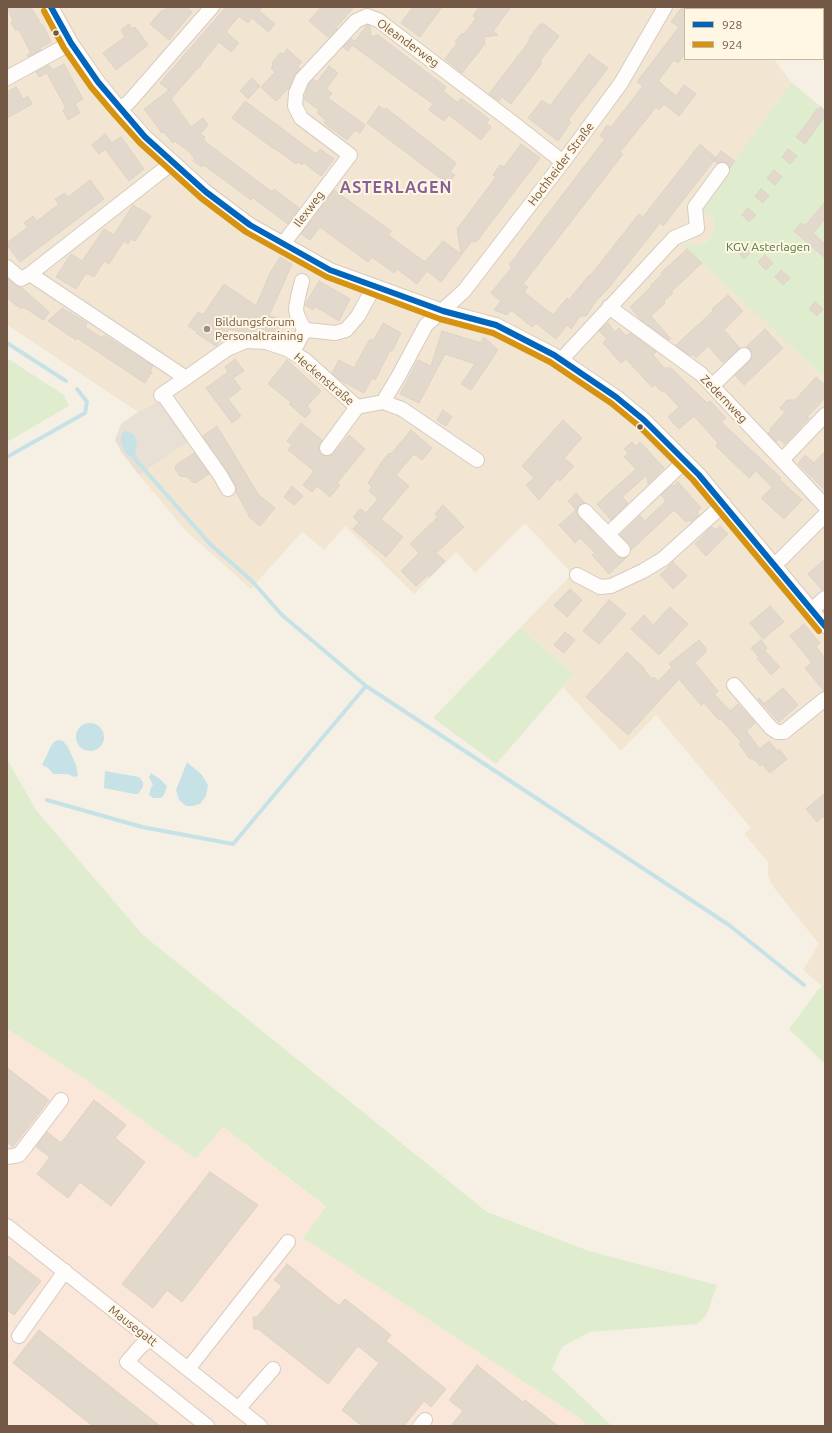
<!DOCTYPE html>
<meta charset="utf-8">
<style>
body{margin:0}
#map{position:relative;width:832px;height:1433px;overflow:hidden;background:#f6f0e4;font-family:Ubuntu,sans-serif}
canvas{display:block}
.frame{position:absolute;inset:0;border:8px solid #735845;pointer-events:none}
.legend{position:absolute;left:684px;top:8px;width:140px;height:52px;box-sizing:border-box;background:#fff6e4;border:1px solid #c7b7a4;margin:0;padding:5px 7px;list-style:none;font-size:12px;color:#735845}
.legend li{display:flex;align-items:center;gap:8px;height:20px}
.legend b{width:20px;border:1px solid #c7b7a4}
</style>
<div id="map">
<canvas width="832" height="1433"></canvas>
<div class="frame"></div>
<ul class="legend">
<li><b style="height:5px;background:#0065bd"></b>928</li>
<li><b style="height:5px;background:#d69211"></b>924</li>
</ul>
</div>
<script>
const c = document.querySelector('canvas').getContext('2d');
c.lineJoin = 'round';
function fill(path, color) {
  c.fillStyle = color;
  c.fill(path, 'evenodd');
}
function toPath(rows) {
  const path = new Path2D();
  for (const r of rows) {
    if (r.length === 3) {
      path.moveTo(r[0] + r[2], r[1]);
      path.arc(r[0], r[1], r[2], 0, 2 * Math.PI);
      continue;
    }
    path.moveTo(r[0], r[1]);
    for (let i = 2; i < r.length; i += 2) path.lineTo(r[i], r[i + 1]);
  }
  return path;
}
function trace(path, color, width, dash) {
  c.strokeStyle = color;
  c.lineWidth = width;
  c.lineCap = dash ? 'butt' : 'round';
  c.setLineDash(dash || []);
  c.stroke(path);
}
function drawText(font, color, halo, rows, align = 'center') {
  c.font = font + ' Ubuntu,sans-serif';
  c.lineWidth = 4;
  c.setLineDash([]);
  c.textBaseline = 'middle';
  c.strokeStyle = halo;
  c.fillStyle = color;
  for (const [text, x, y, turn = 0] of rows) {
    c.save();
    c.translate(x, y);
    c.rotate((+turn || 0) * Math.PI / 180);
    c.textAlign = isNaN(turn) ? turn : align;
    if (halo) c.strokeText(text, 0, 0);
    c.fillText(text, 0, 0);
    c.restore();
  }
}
const residential = toPath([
 [7,7,735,7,736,9,685,9,685,59,774,59,791,82,701,210,707,213,713,219,714,230,712,236,709,240,703,244,698,245,689,243,682,244,825,378,825,984,822,986,803,970,819,944,775,889,768,877,768,862,744,834,751,828,656,715,621,751,563,687,574,673,520,628,572,574,525,523,475,573,456,552,414,594,345,526,324,550,302,532,251,589,187,532,139,475,188,442,160,402,138,412,7,325]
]);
const commercial = toPath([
 [7,1029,85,1079,196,1159,223,1127,326,1208,303,1238,578,1417,588,1426,7,1426]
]);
const industrial = toPath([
 [160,401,188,442,139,475,122,453,115,440,121,424,138,412]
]);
const green = toPath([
 [774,7,825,7,825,48,823,45,823,9,777,9],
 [791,82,825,110,825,378,681,244,689,243,698,245,703,244,709,240,712,236,714,230,713,219,707,213,700,210],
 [7,358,64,395,69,406,7,442],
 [520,628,574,673,563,687,496,764,433,718],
 [7,759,36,810,143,935,487,1212,589,1251,717,1285,706,1316,697,1324,590,1332,562,1347,552,1369,612,1426,588,1426,578,1417,303,1238,326,1207,223,1127,196,1159,85,1079,7,1029],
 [825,983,825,1064,789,1029,817,991]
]);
const water = toPath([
 [125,431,133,434,137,440,135,453,138,459,134,460,125,452,121,441,122,434],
 [90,737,14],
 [58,740,63,741,68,747,76,765,78,776,74,777,68,774,53,774,48,768,42,765,51,746,54,742],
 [187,762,202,775,208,785,206,796,200,804,193,806,186,806,179,800,176,790],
 [105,771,139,777,143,782,143,787,138,794,134,794,104,788],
 [151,773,160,779,167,786,164,795,161,798,153,798,149,795,151,787,153,785,149,777]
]);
const stream = toPath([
 [7,343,66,381],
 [7,457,85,413,87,402,77,389],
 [136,460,210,544,252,581,282,615,366,686,729,925,804,985],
 [47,800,142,827,233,844,366,686]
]);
const building = toPath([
 [7,7,31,7,42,26,43,25,51,42,40,48,41,50,28,57,27,55,31,53,19,30,15,30,11,22,13,21,7,7],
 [167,7,186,7,192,12,169,40,150,24,162,10,164,11,167,7],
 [226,7,262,7,259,11,275,24,268,32,252,18,248,23,239,16,226,32,239,43,231,52,219,42,201,64,201,66,196,70,171,99,191,127,203,118,208,125,200,134,205,137,203,140,272,192,274,189,299,208,288,224,253,198,251,200,204,165,202,167,193,161,195,158,191,155,192,154,175,141,173,143,164,132,162,133,144,109,169,90,160,83,226,7],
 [321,7,354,7,336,28,337,29,330,37,329,36,328,37,309,21,321,7],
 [413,7,442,7,420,37,401,23,413,7],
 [479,7,511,7,493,31,498,35,484,37,485,44,462,73,445,59,457,43,455,42,462,33,464,34,476,18,473,16,479,7],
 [682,7,685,7,685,54,678,63,674,60,658,81,676,96,684,85,696,94,679,116,664,104,659,110,656,107,620,152,623,154,523,284,528,287,524,292,553,315,567,298,569,300,589,275,590,276,639,214,643,217,700,144,716,158,663,226,660,223,607,290,596,301,586,316,580,316,571,329,567,325,556,339,536,323,532,327,511,310,507,315,494,310,501,301,491,293,512,267,509,265,605,139,600,136,607,125,611,127,643,86,637,82,679,27,671,22,682,7],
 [129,24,132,29,135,27,148,45,116,70,103,53,125,37,121,30,129,24],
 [540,24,544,24,559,36,540,61,542,63,511,104,502,97,499,101,489,94,530,40,529,38,540,24],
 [367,25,370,26,371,37,378,35,446,87,443,91,458,103,461,98,489,119,487,123,491,127,481,140,449,115,444,121,429,110,433,104,352,45,348,51,343,47,351,39,355,41,367,25],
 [287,49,302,62,298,66,300,69,294,75,289,88,276,101,261,87,275,72,271,68,273,66,272,63,280,53,284,54,287,49],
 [589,54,608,68,568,120,571,122,558,141,528,118,542,100,550,106,589,54],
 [64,64,83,99,75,104,80,113,68,120,63,110,66,108,47,73,39,77,36,72,49,65,52,70,64,64],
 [329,66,338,73,326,89,332,93,328,98,365,125,360,133,355,130,347,140,324,123,326,120,317,113,319,110,304,99,309,84,313,79,317,82,329,66],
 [252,78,260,86,248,99,240,91,252,78],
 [16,87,23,99,28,96,32,104,7,118,7,92,16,87],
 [245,101,316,154,320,149,334,159,321,176,304,163,302,165,298,162,296,164,274,148,274,149,232,118,245,101],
 [379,106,385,110,386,108,456,163,450,172,455,175,448,184,367,123,379,106],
 [821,107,825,111,825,116,805,144,796,137,812,117,811,117,818,108,819,110,821,107],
 [105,134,112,143,121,137,144,169,129,181,105,149,99,154,92,145,105,134],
 [521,144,540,158,477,241,471,242,441,282,427,271,417,284,397,269,394,273,372,257,368,262,320,227,310,240,301,234,334,190,391,231,388,235,425,262,443,241,461,254,457,229,496,177,493,175,500,165,504,167,521,144],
 [788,149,797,156,790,164,782,157,788,149],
 [721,151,735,161,730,168,727,163,723,162,717,163,714,161,721,151],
 [774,170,782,177,775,185,767,178,774,170],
 [90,180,104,199,20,262,7,245,7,243,28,227,24,223,29,219,33,216,37,221,59,204,55,199,65,193,68,197,90,180],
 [761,189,769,195,763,203,755,196,761,189],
 [825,202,825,219,813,233,825,244,825,258,794,231,801,223,805,226,825,202],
 [133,205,151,216,135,241,131,239,128,244,124,241,109,264,104,261,94,277,86,273,76,289,56,277,71,254,82,261,104,229,114,235,133,205],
 [748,208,756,215,749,222,742,215,748,208],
 [743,244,751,252,744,259,737,251,743,244],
 [687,249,702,263,671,292,673,293,664,301,665,303,651,316,671,339,669,340,642,321,630,307,651,287,650,286,662,274,661,273,687,249],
 [765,255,773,263,766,270,758,262,765,255],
 [280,257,292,264,269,316,282,319,277,337,267,334,246,333,229,329,216,346,196,333,197,332,188,326,198,312,203,315,224,284,256,306,270,273,280,257],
 [781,270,790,278,783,285,775,277,781,270],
 [7,278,15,285,21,287,49,312,44,320,23,307,21,309,7,298,7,278],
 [319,281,350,299,339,321,316,307,313,310,305,305,319,281],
 [728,295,743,311,724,330,740,348,723,363,708,346,696,358,693,354,691,356,679,348,676,345,713,311,712,309,728,295],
 [815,302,823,309,817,316,809,309,815,302],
 [62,308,87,323,85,327,102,338,104,335,153,366,150,371,152,372,145,383,77,338,76,340,48,321,62,308],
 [383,323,401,333,392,351,390,350,375,380,372,378,364,393,340,380,332,373,339,360,354,368,370,339,373,341,383,323],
 [608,323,615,332,619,328,626,336,630,333,656,352,653,355,664,368,671,368,707,403,710,401,726,418,721,422,781,478,779,479,802,500,784,519,761,498,772,487,756,471,749,478,716,446,718,443,694,416,679,429,668,417,679,407,664,391,662,392,655,385,652,387,626,359,621,363,603,343,607,339,599,331,608,323],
 [765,329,783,348,744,385,735,375,752,358,752,353,750,349,746,347,765,329],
 [442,331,481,343,484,337,498,350,471,390,461,384,475,364,445,354,419,403,400,394,418,360,431,366,442,331],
 [235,359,244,371,233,378,241,389,228,399,241,416,232,423,206,388,228,372,225,367,235,359],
 [287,360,321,391,307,406,311,411,305,418,289,404,291,402,268,384,287,360],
 [816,377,825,385,825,398,807,417,809,418,785,444,779,439,776,442,768,433,771,431,770,429,785,412,780,408,787,400,795,400,816,377],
 [443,410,452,417,446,426,437,420,443,410],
 [563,420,582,438,564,458,574,466,560,481,557,479,539,500,526,485,534,478,522,466,563,420],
 [301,423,322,440,319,447,319,452,322,455,326,456,331,456,349,435,365,449,337,483,340,485,330,497,317,486,312,492,303,485,314,471,288,450,292,445,287,441,301,423],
 [217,426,258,494,275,508,260,526,248,516,249,515,236,492,235,485,227,470,203,436,217,426],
 [411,430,432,448,422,460,414,454,396,475,409,486,381,519,403,537,386,557,353,529,359,522,353,517,360,509,366,513,378,499,369,491,372,487,368,483,381,463,389,453,391,454,411,430],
 [632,442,636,446,640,442,664,468,648,484,647,475,622,497,628,503,611,520,597,504,636,469,624,457,628,453,624,449,632,442],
 [825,451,825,490,798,464,805,455,814,463,825,451],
 [194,453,209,474,196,483,192,482,188,477,180,476,175,469,176,465,194,453],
 [678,482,701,508,697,512,699,515,691,522,689,520,686,522,674,510,631,550,629,544,620,535,640,516,645,521,666,501,661,495,672,485,673,486,678,482],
 [292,486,303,496,294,505,284,497,292,486],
 [576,493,585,503,579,505,577,508,577,513,579,517,617,556,621,558,627,557,609,574,592,555,595,553,580,538,575,543,559,525,576,510,568,501,576,493],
 [443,505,464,527,436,553,445,561,429,577,428,575,416,586,401,571,419,553,410,544,438,517,435,514,443,505],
 [720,526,728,534,706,556,695,544,711,527,713,527,716,530,720,526],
 [825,559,825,590,822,590,808,574,825,559],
 [673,562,687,576,673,589,660,575,673,562],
 [570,589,582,600,567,617,554,605,570,589],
 [609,600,626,614,599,644,583,631,609,600],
 [770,606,784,622,763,639,750,623,770,606],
 [670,607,688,624,659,655,631,629,644,615,653,625,670,607],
 [804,624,820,643,816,647,825,658,825,691,824,691,805,668,812,663,790,636,804,624],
 [565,632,575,640,564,653,554,645,565,632],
 [699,640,706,648,706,652,695,663,718,691,714,694,730,711,738,704,755,723,746,731,760,749,769,741,777,751,779,749,787,759,770,773,762,764,760,766,756,761,749,758,739,744,741,742,721,719,719,720,704,703,701,705,679,679,628,735,586,697,627,652,645,669,644,670,652,679,654,677,658,681,672,667,669,664,699,640],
 [761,640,767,648,758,656,751,648,761,640],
 [765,651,780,667,771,675,757,658,765,651],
 [783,688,798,705,779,722,758,699,759,698,764,704,783,688],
 [825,793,825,815,817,822,806,809,825,793],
 [7,1068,49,1100,13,1147,7,1142,7,1068],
 [94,1100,126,1125,115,1138,145,1162,111,1206,80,1182,68,1198,37,1174,50,1157,36,1147,47,1132,61,1143,94,1100],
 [210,1172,258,1205,182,1302,167,1290,153,1308,122,1284,210,1172],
 [7,1255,41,1281,14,1315,7,1310,7,1255],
 [287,1264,339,1306,345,1299,391,1335,386,1341,446,1389,431,1407,424,1401,404,1426,362,1426,342,1410,379,1363,358,1346,328,1384,258,1329,254,1329,253,1317,257,1317,282,1286,274,1280,287,1264],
 [39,1330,160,1426,93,1426,13,1363,39,1330],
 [477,1365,523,1402,525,1400,558,1426,451,1426,463,1411,449,1400,477,1365]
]);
const minor = toPath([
 [51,7,71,43,98,82,120,109,145,137,206,192,250,225,330,270,443,311,496,325,554,355,616,397,644,420,699,475,825,626],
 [7,78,71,43],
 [120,109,129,102,212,7],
 [172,163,30,274,186,378,227,349,246,341,266,342,287,349,305,360,357,407,383,402,402,409,477,460],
 [283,244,350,155,301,118,295,106,296,93,302,79,356,21,367,16,378,20,508,119,563,162],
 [7,267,21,279,30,274],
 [302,281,298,297,296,309,297,315,305,331],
 [609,307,701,374,825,506],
 [293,352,303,333,307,330,335,333,346,330,358,316,374,287],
 [561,360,674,238,697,228,695,207,722,170],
 [712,386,744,355],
 [163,394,220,475,228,489],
 [161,395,186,378],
 [383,402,398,377,426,325,464,291,563,162,621,83,665,7],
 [327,448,357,407],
 [782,460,825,415],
 [585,511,623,550],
 [608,534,685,461],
 [774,565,781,559,825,515],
 [577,575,600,587,611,586,643,571,663,559,724,504],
 [812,610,825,598],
 [734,685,771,728,777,732,784,732,825,699],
 [7,1157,19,1155,61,1100],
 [7,1226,260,1426],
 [19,1336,65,1271],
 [150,1339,140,1347,127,1362,207,1426],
 [188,1369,288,1242],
 [238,1409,273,1369],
 [420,1426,425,1420]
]);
const bus1 = toPath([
 [51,7,71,43,98,82,145,137,206,192,250,225,330,270,443,311,496,325,554,355,616,397,644,420,699,475,825,626]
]);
const bus2 = toPath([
 [44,11,64,48,91,87,114,114,140,143,201,198,246,232,327,277,440,319,493,333,550,362,611,403,639,426,693,480,819,631]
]);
const markers = [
 [56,33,3.5,"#735845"],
 [207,329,4,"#a18d7d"],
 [640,427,3.5,"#735845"]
];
const streetNames = [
 ["Oleanderweg",408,43,36],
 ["Hochheider Straße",561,164,-53],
 ["Ilexweg",309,209,-53],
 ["Heckenstraße",324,379,40],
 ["Zedernweg",724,399,46],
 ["Mausegatt",133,1326,38]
];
const parkNames = [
 ["KGV Asterlagen",768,247]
];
const poiNames = [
 ["Bildungsforum",215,322],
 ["Personaltraining",215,336]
];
const districtNames = [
 ["ASTERLAGEN",396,188]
];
fill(residential, '#f2e6d3');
fill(commercial, '#fae7d9');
fill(industrial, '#e8dfd5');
fill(green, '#dfedce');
fill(water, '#c6e2e6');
trace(stream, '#c6e2e6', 4);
fill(building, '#e2d8cc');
trace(building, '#dfd3c6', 1);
trace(minor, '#d5cbc0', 16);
trace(minor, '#fefdfb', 14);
trace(bus1, '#0065bd', 6);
trace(bus2, '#d69211', 6);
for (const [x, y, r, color] of markers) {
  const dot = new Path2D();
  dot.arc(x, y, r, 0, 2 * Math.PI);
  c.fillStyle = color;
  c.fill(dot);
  trace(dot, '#fff6e4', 1.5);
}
drawText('12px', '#735845', '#fff6e4', streetNames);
drawText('12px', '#4c793c', '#fff6e4', parkNames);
drawText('12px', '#735845', '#fff6e4', poiNames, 'left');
c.letterSpacing = '1px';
drawText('bold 16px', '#876097', '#fff6e4', districtNames);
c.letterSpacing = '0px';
</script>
